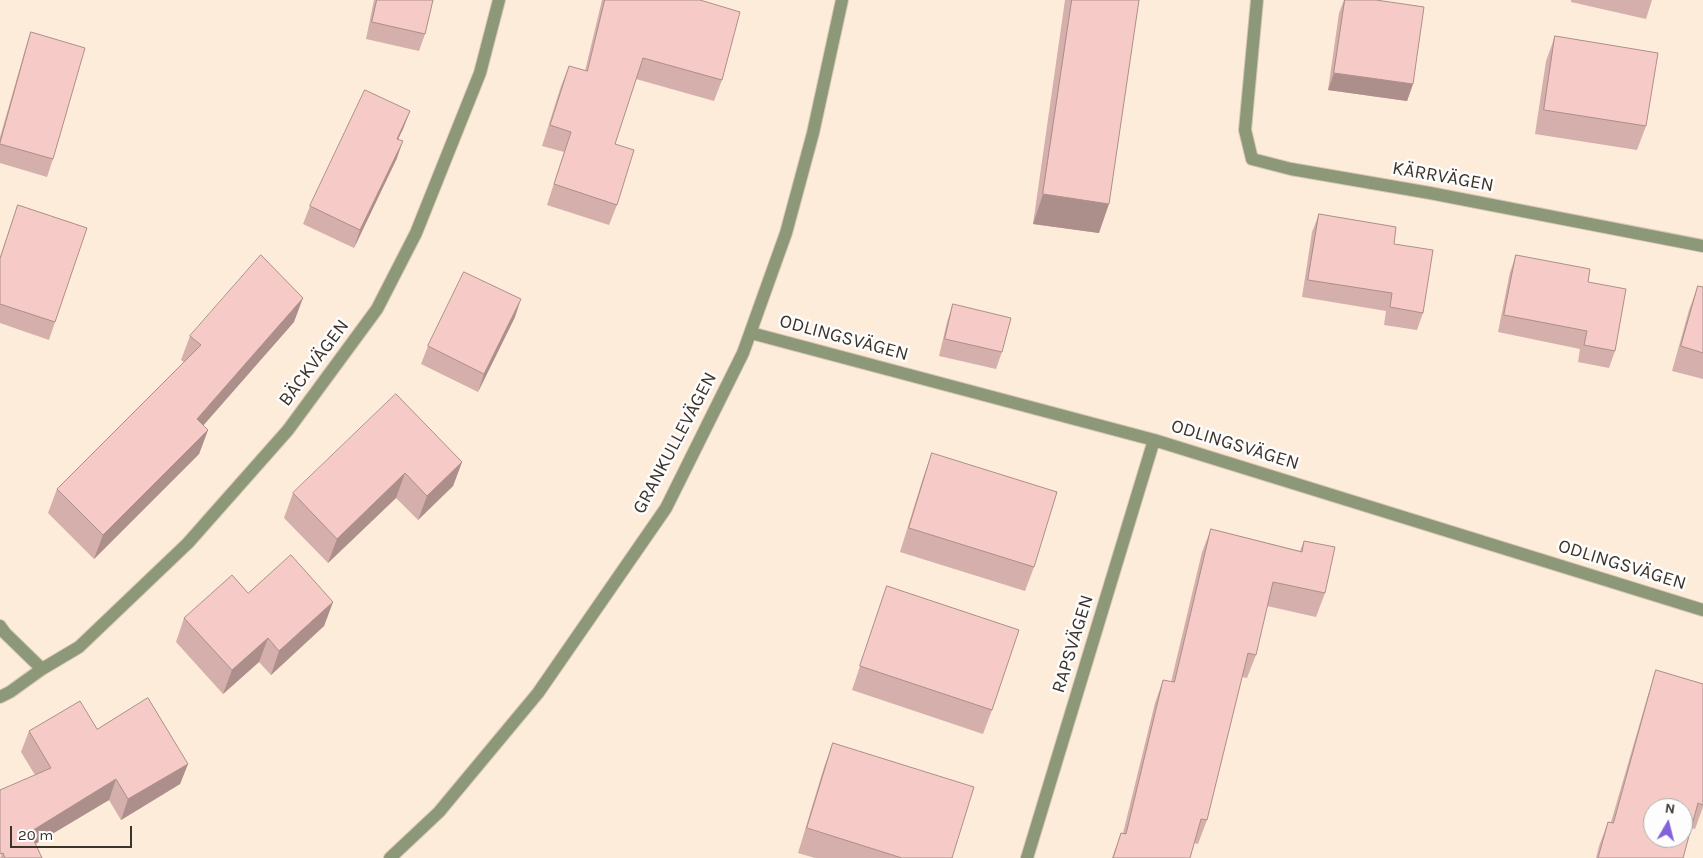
<!DOCTYPE html>
<meta charset="utf-8">
<style>
body{margin:0}
#map{position:relative;width:1703px;height:858px;overflow:hidden;background:#feecda;font-family:Karla,sans-serif}
canvas{display:block}
.north{position:absolute;left:1643px;top:798px;width:50px;height:50px;box-sizing:border-box;background:#fdfdfd;border:1px solid #b0aca9;border-radius:50%;rotate:8deg;font-size:14px;font-weight:700;line-height:20px;text-align:center;color:#3c332a}
.north::after{content:'';display:block;margin:auto;width:18px;height:22px;background:#8361dc;clip-path:polygon(50% 0,100% 100%,50% 72%,0 100%)}
.scale{position:absolute;left:10px;top:826px;width:122px;height:22px;box-sizing:border-box;border:2px solid #3c332a;border-top:0;padding-left:6px;font-size:15px;line-height:18px;white-space:nowrap;color:#3c332a;-webkit-text-stroke:4px #fdfdfd;paint-order:stroke}
</style>
<div id="map">
<canvas width="1703" height="858"></canvas>
<div class="north">N</div>
<div class="scale">20 m</div>
</div>
<script>
const ctx = document.querySelector('canvas').getContext('2d');
ctx.lineJoin = 'round';
function stroke(path, color, width, dash) { ctx.strokeStyle = color; ctx.lineWidth = width; ctx.lineCap = dash ? 'butt' : 'round'; ctx.setLineDash(dash || []); ctx.stroke(path); }
function fill(path, color) { ctx.fillStyle = color; ctx.fill(path, 'evenodd'); }
function write(font, color, halo, rows, align = 'center') {
  ctx.font = font + ' Karla,sans-serif'; ctx.lineWidth = 5; ctx.setLineDash([]); ctx.textBaseline = 'middle'; ctx.strokeStyle = halo; ctx.fillStyle = color; for (const [text, x, y, turn = 0] of rows) {
    ctx.save(); ctx.translate(x, y); ctx.rotate((+turn || 0) * Math.PI / 180); ctx.textAlign = isNaN(turn) ? turn : align; if (halo) ctx.strokeText(text, 0, 0); ctx.fillText(text, 0, 0); ctx.restore();
  }
}
const minor = new Path2D(`
 M 1257,0 L 1245,130 L 1252,159 L 1291,169 L 1430,193 L 1703,246
 M 751,333 L 1154,440 L 1703,610
 M 0,626 L 5,633 L 42,669
 M 0,697 L 10,692 L 42,669 L 79,647 L 188,543 L 288,430 L 377,309 L 416,233 L 480,73 L 499,0
 M 390,858 L 439,812 L 538,693 L 666,508 L 743,353 L 786,233 L 813,133 L 842,0
 M 1027,858 L 1154,440`);
const wall = new Path2D(`
 M 374,0 L 433,0 L 425,34 L 419,51 L 366,39 Z
 M 602,0 L 700,0 L 722,80 L 714,101 L 636,79 L 615,144 L 617,205 L 609,225 L 547,205 L 564,152 L 542,146 L 561,86 L 569,66 L 585,71 Z
 M 1065,0 L 1139,0 L 1099,233 L 1033,224 Z
 M 1344,0 L 1376,0 L 1413,84 L 1407,101 L 1328,90 L 1339,13 Z
 M 1571,0 L 1652,0 L 1646,19 L 1571,2 Z
 M 31,32 L 53,159 L 47,177 L 0,163 L 0,137 L 25,50 Z
 M 1555,36 L 1646,126 L 1637,150 L 1535,134 L 1546,61 Z
 M 410,111 L 403,129 L 398,139 L 397,158 L 354,248 L 303,224 L 310,206 Z
 M 18,205 L 55,322 L 49,340 L 0,323 L 0,257 Z
 M 1319,214 L 1394,244 L 1423,313 L 1417,330 L 1384,325 L 1386,311 L 1302,297 L 1312,232 Z
 M 1516,255 L 1588,282 L 1615,351 L 1609,368 L 1578,362 L 1580,349 L 1498,332 L 1510,272 Z
 M 1698,286 L 1703,287 L 1703,379 L 1672,371 L 1689,310 Z
 M 953,304 L 1002,352 L 996,369 L 939,356 L 947,322 Z
 M 515,317 L 478,392 L 421,364 L 428,346 Z
 M 294,322 L 203,425 L 208,430 L 199,454 L 94,559 L 48,513 L 57,489 L 184,362 L 181,360 L 190,336 Z
 M 932,453 L 1034,567 L 1025,591 L 900,552 L 923,478 Z
 M 462,462 L 453,486 L 418,520 L 396,498 L 328,563 L 284,518 L 293,493 Z
 M 1211,529 L 1300,551 L 1304,541 L 1325,593 L 1316,617 L 1267,606 L 1256,655 L 1247,678 L 1242,677 L 1207,820 L 1198,844 L 1194,843 L 1190,858 L 1112,858 L 1121,833 L 1123,833 L 1155,703 L 1163,680 L 1171,682 L 1202,552 Z
 M 887,586 L 992,710 L 983,734 L 852,690 Z
 M 248,593 L 333,602 L 324,626 L 271,675 L 259,662 L 223,694 L 176,642 L 184,618 Z
 M 1656,670 L 1703,684 L 1703,807 L 1695,829 L 1691,828 L 1683,858 L 1596,858 L 1599,846 L 1608,822 L 1611,822 L 1648,695 Z
 M 97,729 L 188,764 L 180,784 L 121,820 L 109,800 L 35,844 L 42,858 L 0,858 L 35,775 L 21,752 L 29,731 Z
 M 833,743 L 952,858 L 815,858 L 798,853 L 824,767 Z`);
const shadedWall = new Path2D(`
 M 1334,73 L 1413,84 L 1407,101 L 1328,90 Z
 M 410,111 L 403,129 L 390,156 L 397,139 Z
 M 403,141 L 397,158 L 354,248 L 360,230 Z
 M 1043,194 L 1109,204 L 1099,233 L 1033,224 Z
 M 303,298 L 294,322 L 188,443 L 197,419 Z
 M 521,299 L 515,317 L 478,392 L 484,374 Z
 M 208,430 L 199,454 L 94,559 L 103,535 Z
 M 462,462 L 453,486 L 418,520 L 427,496 Z
 M 405,473 L 396,498 L 328,563 L 337,539 Z
 M 333,602 L 324,626 L 271,675 L 279,651 Z
 M 268,638 L 259,662 L 223,694 L 232,670 Z
 M 188,764 L 180,784 L 121,820 L 128,799 Z
 M 116,779 L 109,800 L 22,852 L 30,832 Z`);
const building = new Path2D(`
 M 377,0 L 433,0 L 425,34 L 372,22 Z
 M 605,0 L 700,0 L 740,12 L 722,80 L 643,58 L 615,144 L 634,150 L 617,205 L 554,184 L 571,132 L 550,125 L 569,66 L 587,71 Z
 M 1072,0 L 1139,0 L 1109,204 L 1043,194 Z
 M 1345,0 L 1376,0 L 1424,7 L 1413,84 L 1334,73 Z
 M 31,32 L 85,48 L 53,159 L 0,144 Z
 M 1555,36 L 1658,53 L 1646,126 L 1544,110 Z
 M 365,90 L 410,111 L 397,139 L 403,141 L 360,230 L 310,206 Z
 M 18,205 L 87,228 L 55,322 L 0,304 L 0,259 Z
 M 1319,214 L 1396,227 L 1394,244 L 1433,250 L 1423,313 L 1390,307 L 1392,293 L 1308,280 Z
 M 261,255 L 303,298 L 197,419 L 208,430 L 103,535 L 57,489 L 201,345 L 190,336 Z
 M 1516,255 L 1590,269 L 1588,282 L 1626,289 L 1615,351 L 1584,345 L 1587,331 L 1504,315 Z
 M 464,272 L 521,299 L 484,374 L 428,346 Z
 M 1698,286 L 1703,287 L 1703,353 L 1681,346 Z
 M 953,304 L 1011,318 L 1002,352 L 945,339 Z
 M 396,394 L 462,462 L 427,496 L 405,473 L 337,539 L 293,493 Z
 M 932,453 L 1057,492 L 1034,567 L 909,528 Z
 M 1211,529 L 1302,552 L 1304,541 L 1335,547 L 1325,593 L 1273,582 L 1256,655 L 1248,653 L 1207,820 L 1201,819 L 1190,858 L 1113,858 L 1121,833 L 1126,834 L 1163,680 L 1174,682 Z
 M 291,555 L 333,602 L 279,651 L 268,638 L 232,670 L 184,618 L 232,575 L 248,593 Z
 M 887,586 L 1019,630 L 992,710 L 860,666 Z
 M 1656,670 L 1703,684 L 1703,805 L 1698,803 L 1683,858 L 1598,858 L 1608,822 L 1613,823 ZM 1653,808 L 1683,808 L 1683,838 L 1653,838 Z
 M 148,698 L 188,764 L 128,799 L 116,779 L 30,832 L 42,858 L 5,858 L 3,853 L 0,854 L 0,790 L 51,768 L 29,731 L 80,701 L 97,729 Z
 M 833,743 L 974,787 L 952,858 L 902,858 L 807,828 Z`);
const streetNames = [
 ["KÄRRVÄGEN",1443,177,10],
 ["ODLINGSVÄGEN",844,338,15],
 ["BÄCKVÄGEN",314,363,-53],
 ["GRANKULLEVÄGEN",675,443,-62],
 ["ODLINGSVÄGEN",1235,445,17],
 ["ODLINGSVÄGEN",1622,565,17],
 ["RAPSVÄGEN",1073,644,-73]
];
stroke(minor, '#d7c7b7', 14);
stroke(minor, '#8c9877', 12);
fill(wall, '#d4afab');
fill(shadedWall, '#ac8e8b');
fill(building, '#f6cbc7');
stroke(building, '#ac8e8b', 1);
write('19px', '#3c332a', '#fdfdfd', streetNames);
</script>
